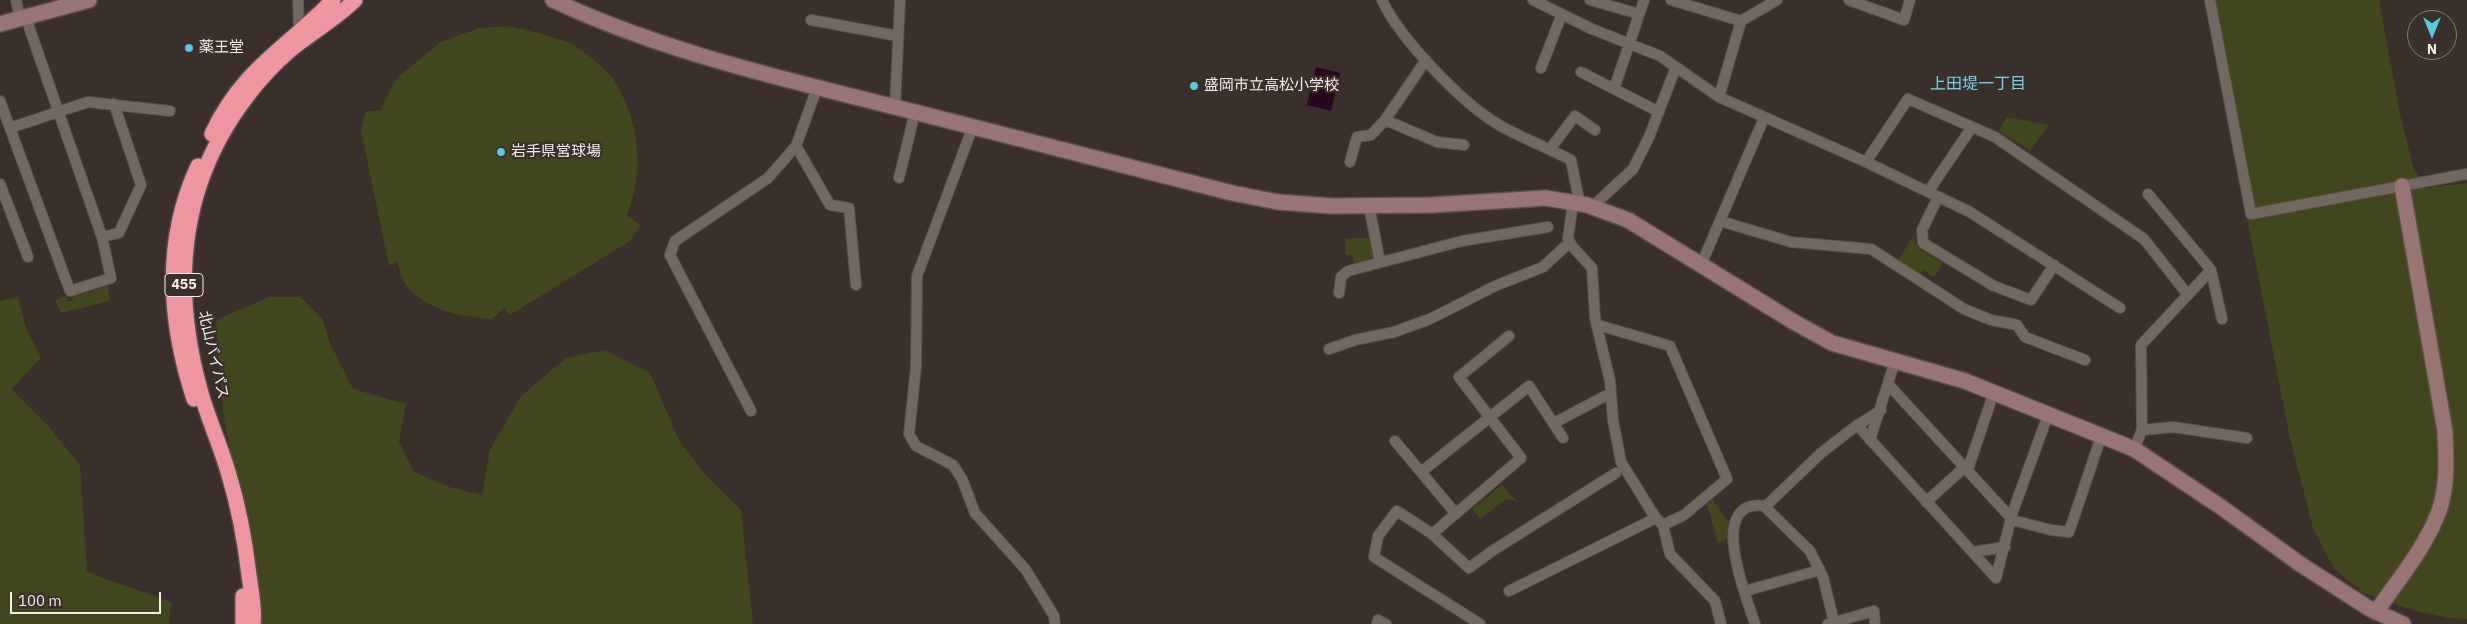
<!DOCTYPE html>
<meta charset="utf-8">
<style>
body{margin:0}
#map{position:relative;width:2467px;height:624px;overflow:hidden;background:#3a2f2b;font-family:"IBM Plex Sans",sans-serif}
canvas{display:block}
.north{position:absolute;left:2407px;top:10px;width:50px;height:50px;box-sizing:border-box;background:#3a2f2b;border:1px solid #857b77;border-radius:50%;rotate:180deg;font-size:14px;font-weight:700;line-height:20px;text-align:center;color:#f5edea}
.north::after{content:'';display:block;margin:auto;width:18px;height:22px;background:#58c9e3;clip-path:polygon(50% 0,100% 100%,50% 72%,0 100%)}
.scale{position:absolute;left:10px;top:592px;width:151px;height:22px;box-sizing:border-box;border:2px solid #f5edea;border-top:0;padding-left:6px;font-size:15px;line-height:18px;white-space:nowrap;color:#f5edea;-webkit-text-stroke:4px #3a2f2b;paint-order:stroke}
</style>
<div id="map">
<canvas width="2467" height="624"></canvas>
<div class="north">N</div>
<div class="scale">100 m</div>
</div>
<script>
const ctx = document.querySelector('canvas').getContext('2d');
ctx.lineJoin = 'round';
function fill(path, color) { ctx.fillStyle = color; ctx.fill(path, 'evenodd'); }
function stroke(path, color, width, dash) { ctx.strokeStyle = color; ctx.lineWidth = width; ctx.lineCap = dash ? 'butt' : 'round'; ctx.setLineDash(dash || []); ctx.stroke(path); }
function write(font, color, halo, rows, align = 'center') {
  ctx.font = font + ' "IBM Plex Sans","Noto Sans JP",sans-serif'; ctx.lineWidth = 4.5; ctx.setLineDash([]); ctx.textBaseline = 'middle'; ctx.strokeStyle = halo; ctx.fillStyle = color; for (const [text, x, y, turn = 0] of rows) {
    ctx.save(); ctx.translate(x, y); ctx.rotate((+turn || 0) * Math.PI / 180); ctx.textAlign = isNaN(turn) ? turn : align; if (halo) ctx.strokeText(text, 0, 0); ctx.fillText(text, 0, 0); ctx.restore();
  }
}
const green = new Path2D(`
 M 2204,0 L 2384,0 L 2379,1 L 2400,114 L 2414,170 L 2427,188 L 2467,183 L 2467,619 L 2449,618 L 2415,611 L 2362,592 L 2333,567 L 2313,528 L 2290,438 Z
 M 511,26 C 527,31 564,38 577,47 C 586,53 608,71 614,80 C 639,121 645,170 627,215 L 641,225 L 630,241 L 510,315 L 504,308 L 492,319 C 463,318 418,308 403,280 C 400,274 399,267 397,261 L 389,266 L 361,130 L 366,111 L 380,111 L 397,78 L 441,42 L 479,28 Z
 M 2007,117 L 2049,125 L 2030,150 L 1998,131 Z
 M 1913,237 L 1919,249 L 1943,263 L 1934,277 L 1923,270 L 1920,275 L 1898,260 Z
 M 1345,238 L 1369,238 L 1374,258 L 1354,263 L 1351,255 L 1346,255 Z
 M 108,286 L 110,301 L 61,313 L 55,300 L 65,296 L 67,301 L 72,301 L 73,297 Z
 M 18,297 L 26,328 L 41,358 L 11,389 L 49,427 L 80,465 L 87,572 L 171,602 L 169,624 L 0,624 L 0,301 Z
 M 269,297 L 300,297 L 323,320 L 330,343 L 353,389 L 406,404 L 399,442 L 414,472 L 452,488 L 482,495 L 490,450 L 521,396 L 566,358 L 604,350 L 650,373 L 680,442 L 703,472 L 741,510 L 753,624 L 261,624 L 255,572 L 224,419 L 216,320 Z
 M 1502,485 L 1517,501 L 1506,499 L 1480,519 L 1472,509 Z
 M 1712,499 L 1729,522 L 1727,539 L 1718,543 L 1707,505 Z`);
const water = new Path2D(`
 M 1316,67 L 1340,73 L 1331,111 L 1307,105 Z`);
const street = new Path2D(`
 M 16,0 L 20,18
 M 298,0 L 299,31
 M 1382,0 C 1400,39 1462,103 1499,125 C 1522,138 1548,148 1571,160 L 1579,200
 M 1533,0 L 1592,29 L 1660,56 L 1719,97 L 1866,162
 M 1590,0 L 1639,14
 M 1671,0 L 1741,21
 M 1849,0 L 1904,20 L 1910,0
 M 2210,0 L 2251,214 L 2467,174
 M 811,20 L 898,36
 M 1541,68 L 1562,14
 M 1581,72 L 1659,112
 M 1614,89 L 1644,0
 M 1719,97 L 1741,21 L 1777,0
 M 0,101 L 70,291 L 111,278 L 102,237 L 29,27 L 28,16
 M 895,107 L 900,0
 M 1385,120 L 1437,142 L 1464,145
 M 973,126 L 917,276 L 916,367 L 909,434 L 916,446 L 953,465 L 962,479 L 975,513 L 1026,570 L 1054,616 L 1055,624
 M 10,128 L 88,102 L 170,111
 M 796,146 L 830,205 L 849,208 L 856,285
 M 1550,149 L 1575,116 L 1595,130
 M 1350,162 L 1357,137 L 1371,135 L 1385,120 L 1426,60
 M 899,178 L 915,112
 M 0,184 L 28,257
 M 1928,192 L 1972,127
 M 2148,194 L 2211,270
 M 1938,197 L 1922,230 L 1923,243 L 1994,286 L 2031,300 L 2054,265
 M 1573,203 L 1568,238 L 1572,246 L 1592,268 L 1595,318 L 1610,381 L 1613,420 L 1621,462 L 1655,517 L 1663,525 L 1670,554 L 1715,601 L 1721,624
 M 1369,206 L 1380,262
 M 1592,207 L 1633,169 L 1649,137 L 1676,67
 M 1720,221 L 1791,242 L 1871,249 L 1964,309 L 1991,320 L 2017,325 L 2025,337 L 2085,360
 M 102,237 L 119,233 L 141,185 L 114,104
 M 1701,265 L 1764,118
 M 1339,293 L 1341,277 L 1348,271 L 1462,241 L 1548,227
 M 2120,308 L 1970,212 L 1866,162 L 1908,99 L 1995,137 L 2144,239 L 2188,295
 M 1598,325 L 1670,346 L 1727,479 L 1684,515 L 1663,525
 M 1329,349 L 1355,340 L 1394,332 L 1430,319 L 1495,286 L 1543,267 L 1570,242
 M 1888,384 L 2012,519
 M 751,411 L 670,255 L 675,241 L 768,178 L 796,146 L 817,88
 M 1554,423 L 1609,394
 M 1857,425 L 1996,578
 M 2142,430 L 2141,345 L 2211,270 L 2222,319
 M 1870,440 L 1895,361
 M 1395,441 L 1456,514
 M 2134,449 L 2142,430 L 2173,427 L 2247,438
 M 1968,469 L 1994,392
 M 1421,472 L 1529,386 L 1563,438
 M 1926,502 L 1966,466
 M 2012,520 L 2051,530 L 2069,532 L 2101,437
 M 1432,534 L 1521,458 L 1459,377 L 1509,336
 M 1973,552 L 2005,547
 M 1996,578 L 2012,514 L 2048,415
 M 1509,591 L 1656,518
 M 1745,591 L 1820,570
 M 1834,622 L 1823,577 L 1810,551 L 1765,507 L 1820,454 L 1852,429 L 1881,410
 M 1377,624 L 1378,620 L 1386,624
 M 1480,624 L 1374,557 L 1378,536 L 1397,511 L 1432,534 L 1469,568 L 1492,551 L 1616,473
 M 1755,624 C 1747,598 1704,496 1767,506
 M 1828,624 L 1874,611 L 1875,624`);
const secondary = new Path2D(`
 M 553,0 C 661,51 780,78 895,107 C 1008,135 1120,164 1232,193 L 1278,202 L 1332,206 L 1431,205 L 1546,198 L 1587,205 L 1628,220 L 1794,322 L 1832,343 L 1965,381 L 2134,449 L 2221,507 L 2300,564 L 2370,609 L 2403,624
 M 0,24 L 89,0
 M 2376,612 C 2398,580 2426,547 2439,511 C 2448,486 2446,457 2445,431 L 2402,186`);
const highway = new Path2D(`
 M 212,134 C 242,69 287,48 333,0
 M 194,399 C 169,323 163,241 198,166
 M 243,624 L 243,596
 M 253,624 C 255,608 251,591 249,575 C 245,541 239,508 229,475 C 221,447 209,421 201,393 C 171,287 179,184 248,95 C 260,79 274,64 289,51 C 310,33 335,20 355,0`);
const markers = [
 [189,48,5,"#58c9e3"],
 [1194,86,5,"#58c9e3"],
 [501,152,5,"#58c9e3"]
];
const shields = [
 [184,285,38]
];
const shieldNames = [
 ["455",184,285]
];
const poiNames = [
 ["薬王堂",199,48],
 ["盛岡市立高松小学校",1204,86],
 ["岩手県営球場",511,152]
];
const streetNames = [
 ["北山バイパス",213,355,77]
];
const neighbourhoodNames = [
 ["上田堤一丁目",1978,84]
];
fill(green, '#42461c');
fill(water, '#280721');
stroke(street, '#584f4b', 12);
stroke(secondary, '#584f4b', 18);
stroke(highway, '#584f4b', 18);
stroke(street, '#736761', 10);
stroke(secondary, '#987574', 15);
stroke(highway, '#ed95a1', 15);
for (const [x, y, r, color] of markers) { const dot = new Path2D(); dot.arc(x, y, r, 0, 2 * Math.PI); ctx.fillStyle = color; ctx.fill(dot); stroke(dot, '#3a2f2b', 2); }
for (const [x, y, w] of shields) { const box = new Path2D(); box.roundRect(x - w / 2, y - 11.5, w, 23, 4); ctx.fillStyle = '#3a2f2b'; ctx.fill(box); stroke(box, '#f5edea', 1); }
write('bold 14px', '#f5edea', null, shieldNames);
write('15px', '#f5edea', '#3a2f2b', poiNames, 'left');
write('15px', '#f5edea', '#3a2f2b', streetNames);
write('16px', '#6fd4ed', '#3a2f2b', neighbourhoodNames);
</script>
